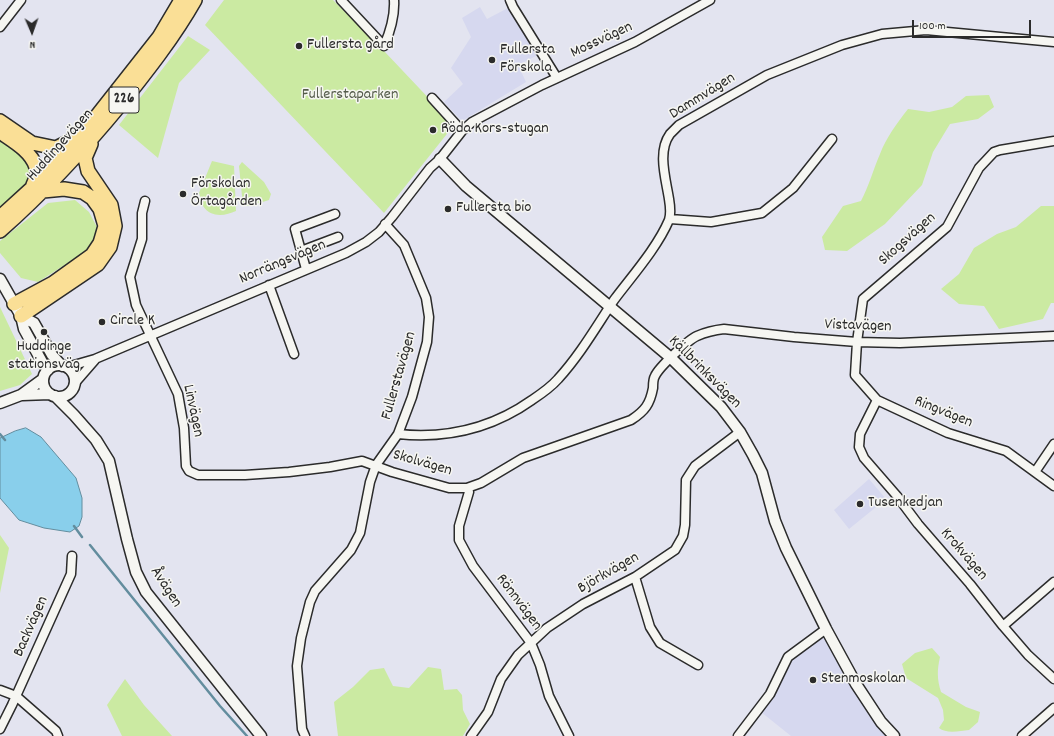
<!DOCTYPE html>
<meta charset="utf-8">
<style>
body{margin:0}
#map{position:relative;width:1054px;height:736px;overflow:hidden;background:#e3e4f0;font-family:Dekko,sans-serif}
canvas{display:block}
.north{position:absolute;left:12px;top:12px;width:40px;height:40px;-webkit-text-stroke:3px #f6f6f2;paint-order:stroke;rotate:178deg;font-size:11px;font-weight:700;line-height:16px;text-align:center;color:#2b2b2b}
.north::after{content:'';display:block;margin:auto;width:14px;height:18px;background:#2b2b2b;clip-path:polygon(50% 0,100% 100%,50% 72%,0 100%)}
.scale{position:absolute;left:912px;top:20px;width:119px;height:18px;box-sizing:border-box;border:2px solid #2b2b2b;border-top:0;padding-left:5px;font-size:12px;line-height:14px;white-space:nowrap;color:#2b2b2b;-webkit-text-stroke:3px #f6f6f2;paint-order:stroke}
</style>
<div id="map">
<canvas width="1054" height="736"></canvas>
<div class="north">N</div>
<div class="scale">100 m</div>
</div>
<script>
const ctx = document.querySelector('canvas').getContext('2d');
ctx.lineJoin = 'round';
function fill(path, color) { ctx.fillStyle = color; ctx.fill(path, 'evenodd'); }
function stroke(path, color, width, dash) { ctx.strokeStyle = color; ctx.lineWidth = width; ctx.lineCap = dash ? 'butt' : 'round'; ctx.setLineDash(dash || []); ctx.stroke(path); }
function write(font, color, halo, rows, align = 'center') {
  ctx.font = font + ' Dekko,sans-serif'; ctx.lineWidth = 3; ctx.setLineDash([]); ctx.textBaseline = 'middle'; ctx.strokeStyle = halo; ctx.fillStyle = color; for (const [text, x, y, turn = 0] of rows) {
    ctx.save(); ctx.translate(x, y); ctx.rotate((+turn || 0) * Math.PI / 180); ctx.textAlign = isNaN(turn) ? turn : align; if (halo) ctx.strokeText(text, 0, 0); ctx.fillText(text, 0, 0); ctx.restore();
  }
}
const built = new Path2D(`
 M 480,7 L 487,19 L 508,8 L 538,55 L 518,65 L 526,82 L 462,121 L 444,102 L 463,84 L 451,68 L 471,37 L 462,18 Z
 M 869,479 L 886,499 L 849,529 L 834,510 Z
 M 824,629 L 867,706 L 897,736 L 791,736 L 756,708 L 791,653 Z`);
const green = new Path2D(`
 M 224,0 L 333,0 L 385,52 L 454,125 L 384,213 L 205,25 Z
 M 188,36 L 210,50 L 179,83 L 158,158 L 119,125 Z
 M 989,95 L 994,107 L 978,119 L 950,124 L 933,152 L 922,185 L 885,224 L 847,251 L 825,250 L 822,237 L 843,206 L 861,201 C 869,186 873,170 880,154 C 886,138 897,123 908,109 L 929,112 L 952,107 L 966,96 Z
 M 0,140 L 27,159 L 33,171 L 28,182 L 0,208 Z
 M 212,161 L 234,166 L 236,211 C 225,216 211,218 203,206 C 201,202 201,197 199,193 Z
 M 242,162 L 264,182 L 271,194 L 269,200 L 250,206 L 243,206 L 239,166 Z
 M 75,200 L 89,212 L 99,231 L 85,252 L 38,282 L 21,278 L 0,253 L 0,241 L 48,203 Z
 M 1041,206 L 1054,206 L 1054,303 L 1051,303 L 1043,319 L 999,329 L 984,306 L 959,304 L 941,289 L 959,274 L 974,248 L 997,234 L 1016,227 Z
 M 0,307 L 32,374 L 20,385 L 0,391 Z
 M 0,535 L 9,548 L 0,593 Z
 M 932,648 L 940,657 C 937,670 937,679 941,692 L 966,707 L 980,712 L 978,722 L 969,730 C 960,731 946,734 939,728 L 944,720 L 943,710 L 938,698 L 906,678 L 902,664 L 915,653 Z
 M 428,667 L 441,669 L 444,690 L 457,689 L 462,695 L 463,710 L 470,724 L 463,736 L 338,736 L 334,702 L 353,687 L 370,670 L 384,668 L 393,686 L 409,688 Z
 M 125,679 L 144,705 L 172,736 L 122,736 L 107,705 Z`);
const water = new Path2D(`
 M 26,428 L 41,437 L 76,478 L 82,498 L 82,517 L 79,526 L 70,532 L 44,528 L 19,520 L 0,498 L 0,438 L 15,431 Z`);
const stream = new Path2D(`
 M 0,434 L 5,440
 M 74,526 L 82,537
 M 90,545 L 220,706 L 247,736`);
const minor = new Path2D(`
 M 341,0 L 384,46 C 390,32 395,16 394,0
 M 510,0 L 513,7 L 557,78
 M 0,27 L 21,0
 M 432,98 L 462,131
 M 1054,141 L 1000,150 L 994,152 L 979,168 L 947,227 L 863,299 L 857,342 L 855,375 L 877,400 L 948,433 L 1006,451 L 1054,486
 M 145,201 L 142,213 L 142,239 L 130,277 L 136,305 L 178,394 L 184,428 L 186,466 L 189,471 L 198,475 L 245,475 L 289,472 L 330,467 L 362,461 L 392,472 L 449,488 L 467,488 L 481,483 L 523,458 L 631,420 C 645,411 650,404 653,388 C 653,384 653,379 655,376 C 659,367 688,340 697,336 C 706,332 715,330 724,329 L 794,337 L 857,342 L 900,343 L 1054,336
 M 670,219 L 711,222 L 762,213 L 793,188 L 832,139
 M 301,251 L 338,237
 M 306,269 L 295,229 L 335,214
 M 269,285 L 294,354
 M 67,367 L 95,359 L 346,253 L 366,242 L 379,232 L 392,217 L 430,168 L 440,159 L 462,131 L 472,122 L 542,85 L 635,42 L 710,0
 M 75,383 L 95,360
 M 877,400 L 860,434 L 859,447 L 864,458 L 897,496 L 918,524 L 970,584 L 1003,626 L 1028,655 L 1054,679
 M 398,434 C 447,439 491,429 532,400 C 541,394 551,387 558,379 C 580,355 596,327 614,300 C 632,276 657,248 669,220 C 671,214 670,205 669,199 C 666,179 657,152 670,134 C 673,131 676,128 679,125 L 767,75 L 842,45 L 882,34 L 926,30 L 1054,42
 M 1035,472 L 1054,444
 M 467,488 L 469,492 L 459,526 L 459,540 L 473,566 L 531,643 L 540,665 L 549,696 L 569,736
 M 635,577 L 650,627 L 660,643 L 698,665
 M 1003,626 L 1054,582
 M 0,690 L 16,696 L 56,731 L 58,736
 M 0,729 L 12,705 L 71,574 L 72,556
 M 305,736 L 302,729 L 297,666 L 301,638 L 310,602 L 315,591 L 351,550 L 360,533 L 370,482 L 376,465 L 398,434 L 412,397 L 427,342 L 429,317 L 426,298 L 404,245 L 385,224
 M 471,736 L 488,712 L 501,679 L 518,655 L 547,628 L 583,604 L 635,577 L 675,550 L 683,536 L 685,525 L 686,480 L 695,466 L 740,432
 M 738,736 L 770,694 L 788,657 L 826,629
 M 1022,736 L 1054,708`);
const tertiary = new Path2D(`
 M 440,159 L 466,186 L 671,358 L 721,407 L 740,432 L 753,455 L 762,473 L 775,521 L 786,548 L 826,629 L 856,684 L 881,722 L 894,736
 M 0,279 L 21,316 L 24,329 L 42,362 L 48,370
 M 21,316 L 34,323 L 52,355 L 62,366
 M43 381a16 16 0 1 1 32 0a16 16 0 1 1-32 0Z
 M 22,395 L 50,394
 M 55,396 L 74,415 L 96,440 L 109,461 L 127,539 L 136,572 L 146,592 L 261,736
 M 0,403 L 21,395 L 43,379`);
const primary = new Path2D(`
 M 0,121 L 32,143 L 56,148 L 74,139
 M 0,132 C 13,141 31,151 36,167 C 39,173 35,180 33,185
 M 0,217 L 33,187 L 81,136 L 159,37 L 181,0
 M 0,231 C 44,192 84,149 121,104 C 148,70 174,37 195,0
 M 14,304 L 53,283 L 92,255 L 100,243 L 105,226 L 100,209 L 92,198 L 83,192 L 64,189 L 43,191
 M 21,316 L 98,264 L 110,247 L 115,226 L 111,205 L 88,171 L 85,158 L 91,144`);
const markers = [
 [299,46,4,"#2b2b2b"],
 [492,60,4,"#2b2b2b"],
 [433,130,4,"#2b2b2b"],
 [183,194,4,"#2b2b2b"],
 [448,209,4,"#2b2b2b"],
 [102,322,4,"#2b2b2b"],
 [44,332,4,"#2b2b2b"],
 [860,504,4,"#2b2b2b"],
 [813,680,4,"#2b2b2b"]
];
const shields = [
 [124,100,30]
];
const shieldNames = [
 ["226",124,100]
];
const streetNames = [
 ["Mossvägen",602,41,-25],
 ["Dammvägen",703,97,-32],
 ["Huddingevägen",61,146,-48],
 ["Skogsvägen",908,240,-42],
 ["Norrängsvägen",283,263,-23],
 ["Vistavägen",858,327,2],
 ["Källbrinksvägen",704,373,45],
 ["Fullerstavägen",400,376,-74],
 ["Linvägen",192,411,78],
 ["Ringvägen",943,413,22],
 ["Skolvägen",422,464,16],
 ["Krokvägen",963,555,49],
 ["Björkvägen",609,574,-30],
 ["Åvägen",165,588,57],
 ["Rönnvägen",518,603,53],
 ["Backvägen",32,627,-66]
];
const poiNames = [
 ["Fullersta gård",307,46],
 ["Fullersta",500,51],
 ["Förskola",500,69],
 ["Röda Kors-stugan",441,130],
 ["Förskolan",191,185],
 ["Örtagården",191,203],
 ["Fullersta bio",456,209],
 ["Circle K",110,322],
 ["Huddinge",44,348,"center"],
 ["stationsväg",44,366,"center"],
 ["Tusenkedjan",868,504],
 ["Stenmoskolan",821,680]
];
const parkNames = [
 ["Fullerstaparken",350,96]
];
fill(built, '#d6d8ef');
fill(green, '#cbeaa2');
fill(water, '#89cfeb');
stroke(water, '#638d9e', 1);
stroke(stream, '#638d9e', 2.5);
stroke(minor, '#2b2b2b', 11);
stroke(tertiary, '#2b2b2b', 13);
stroke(primary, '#2b2b2b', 16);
stroke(minor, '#f6f6f2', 8);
stroke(tertiary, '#f6f6f2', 10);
stroke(primary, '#fadf96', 13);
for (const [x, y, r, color] of markers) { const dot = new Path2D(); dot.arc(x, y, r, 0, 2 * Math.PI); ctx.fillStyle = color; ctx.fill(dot); stroke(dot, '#f6f6f2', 1.5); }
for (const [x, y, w] of shields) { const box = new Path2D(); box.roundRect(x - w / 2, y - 13, w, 26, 3); ctx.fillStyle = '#f6f6f2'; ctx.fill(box); stroke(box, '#2b2b2b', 1); }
write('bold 15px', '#2b2b2b', null, shieldNames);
write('16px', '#2b2b2b', '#f6f6f2', streetNames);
write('16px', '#2b2b2b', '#f6f6f2', poiNames, 'left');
write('16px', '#535b49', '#f6f6f2', parkNames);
</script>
